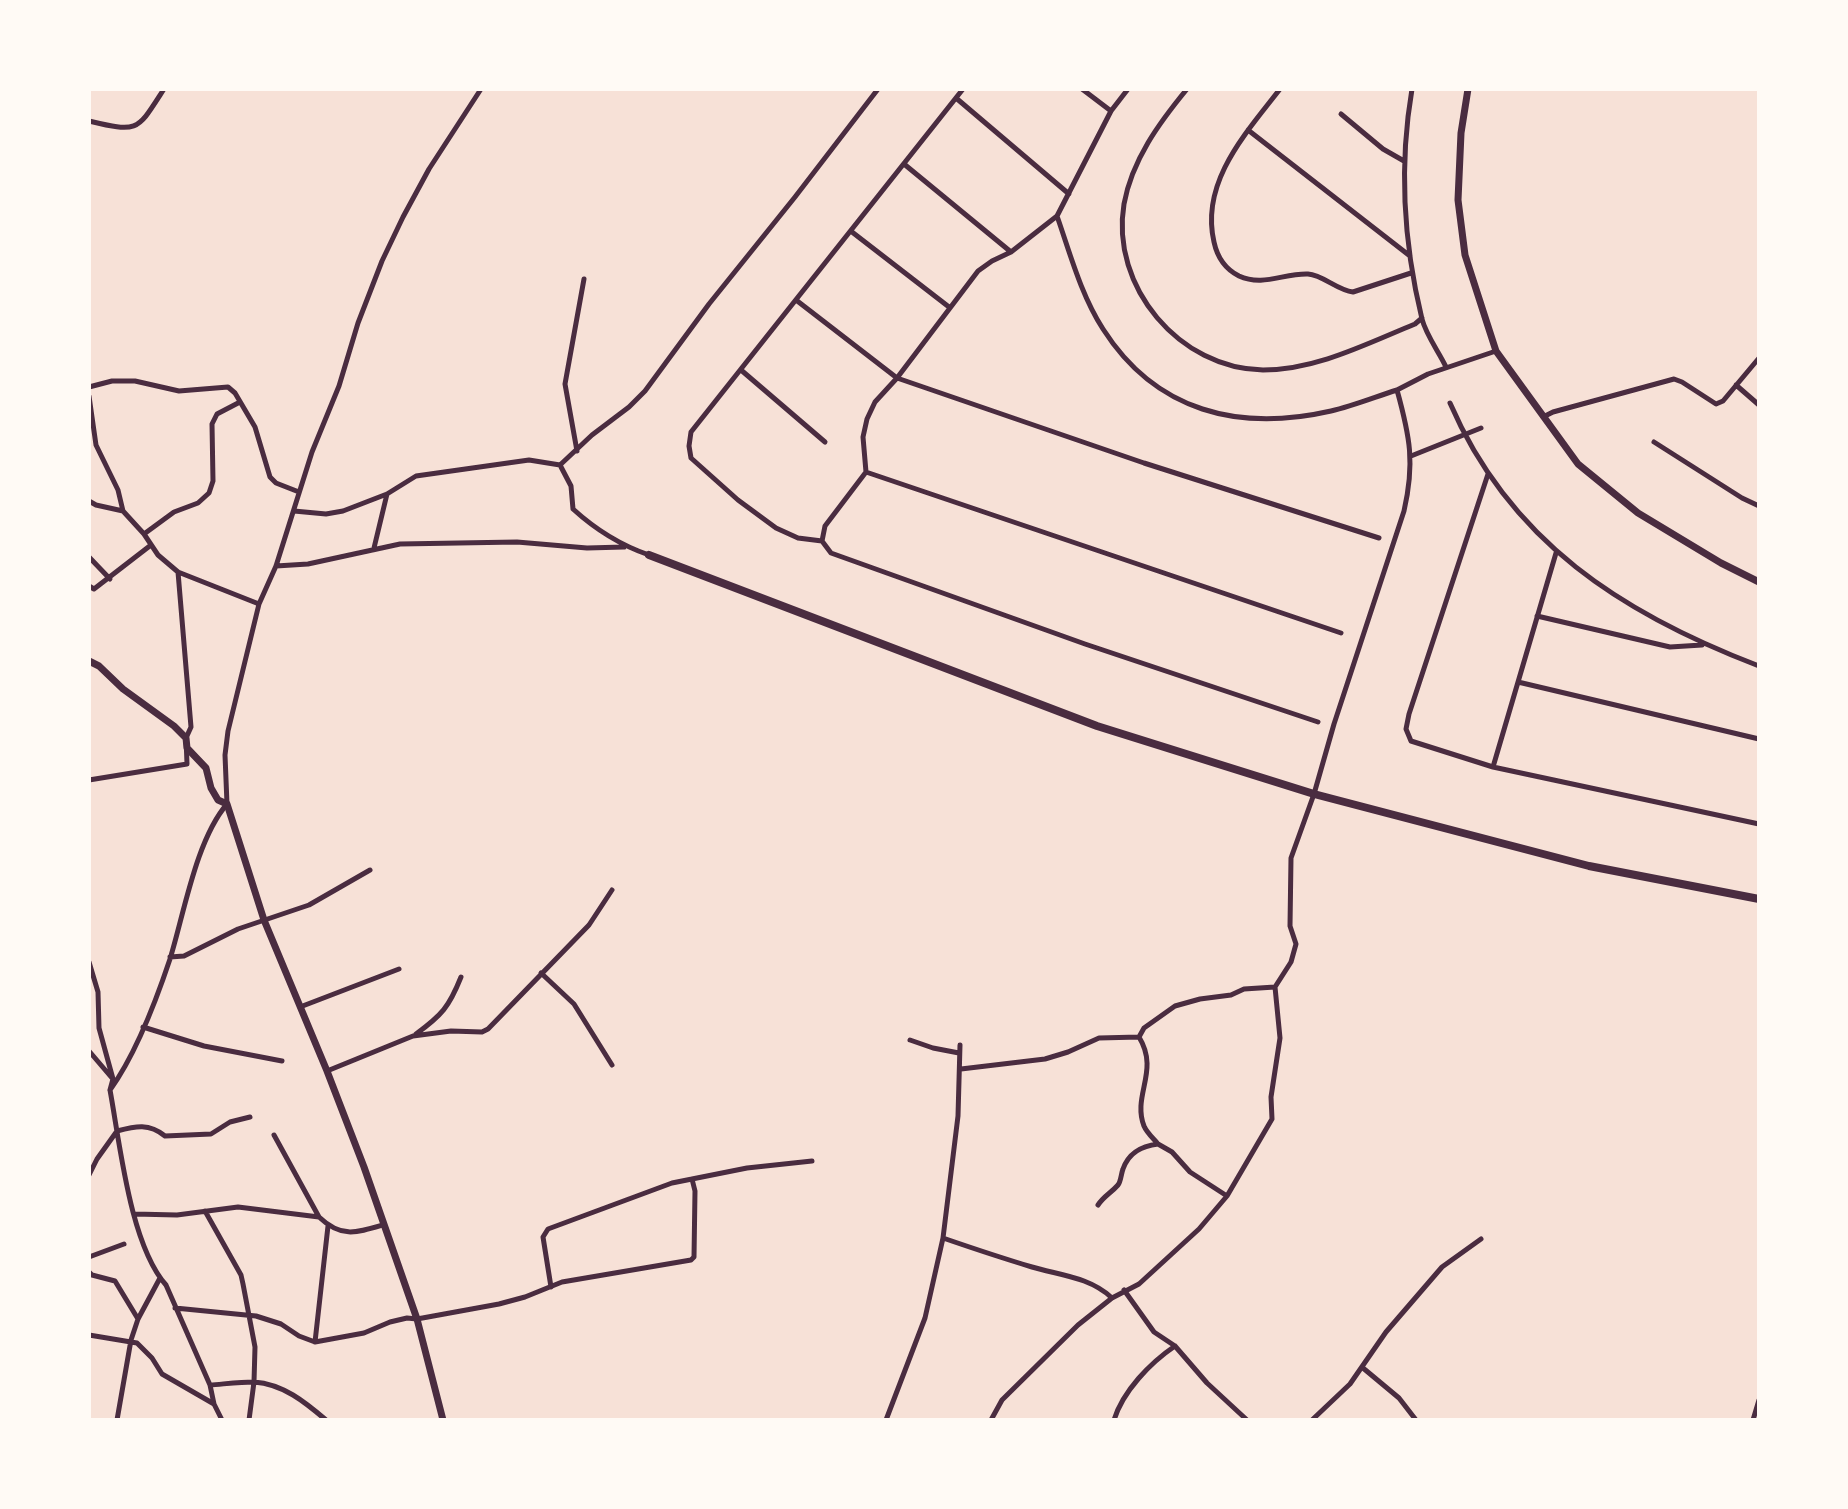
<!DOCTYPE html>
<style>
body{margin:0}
#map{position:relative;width:1848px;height:1509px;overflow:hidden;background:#f7e1d7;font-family:Jost,sans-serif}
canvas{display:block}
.frame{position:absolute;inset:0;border:91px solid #fffaf5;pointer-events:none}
</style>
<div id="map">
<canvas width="1848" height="1509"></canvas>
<div class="frame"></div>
</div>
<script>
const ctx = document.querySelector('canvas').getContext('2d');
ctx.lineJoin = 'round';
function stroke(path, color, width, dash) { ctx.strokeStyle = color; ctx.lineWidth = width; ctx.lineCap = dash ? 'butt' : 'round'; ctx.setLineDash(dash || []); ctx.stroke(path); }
const minor = new Path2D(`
 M 963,89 L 691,432 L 689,446 L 691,458 L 738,500 L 776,528 L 798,538 L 822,541 L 831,553 L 1085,644 L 1318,722
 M 1082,89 L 1111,111
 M 1187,89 C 1159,123 1132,160 1124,204 C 1110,287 1180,369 1263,370 C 1316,370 1366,344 1415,324 L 1422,318
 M 1280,89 C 1246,133 1200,182 1214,242 C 1217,256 1225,269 1239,276 C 1263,287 1284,273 1308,274 C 1323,275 1337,290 1353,292 L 1411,273
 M 1412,89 C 1399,165 1404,245 1422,319 C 1426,335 1439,352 1446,367
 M 956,98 L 1069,194
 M 1341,114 L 1383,149 L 1404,161
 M 89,121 C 139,133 137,131 164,89
 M 1248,130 L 1410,256
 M 904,164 L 1011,252
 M 1057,216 C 1070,253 1081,295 1103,329 C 1156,412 1239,432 1331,411 C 1353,406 1375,397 1397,390
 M 852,232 L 949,307
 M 796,300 L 897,378 L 1144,463 L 1379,538
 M 741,370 L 825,442
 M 1736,385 L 1759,405
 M 89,387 L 112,381 L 135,381 L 179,391 L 228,387 L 235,393 L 255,427 L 270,477 L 276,483 L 299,492
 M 89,396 L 96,445 L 118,490 L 123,511
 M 1450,403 C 1510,542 1623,614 1759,666
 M 1543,417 L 1553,412 L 1674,379 L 1682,382 L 1716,404 L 1723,401 L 1759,358
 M 1654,442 L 1742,498 L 1759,506
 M 577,451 L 565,384 L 584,279
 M 1411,456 L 1481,428
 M 560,465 L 592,435 L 629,407 L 645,391 L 709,304 L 795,197 L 878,89
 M 866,472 L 1341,633
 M 1488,474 L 1409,714 L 1406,729 L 1411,741 L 1493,767 L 1759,824
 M 89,501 L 96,505 L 123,511 L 144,534 L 158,555 L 178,572 L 259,604
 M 294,511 L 326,514 L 343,511 L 387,494 L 416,476 L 529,460 L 560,465 L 571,486 L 573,509 C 596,530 620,545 649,555
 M 144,534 L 174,512 L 198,503 L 209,493 L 213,481 L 212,424 L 217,414 L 240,402
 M 822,541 L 825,526 L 866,472 L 863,437 L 867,419 L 875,402 L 897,378 L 978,271 L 992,261 L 1011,252 L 1057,216 L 1111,111 L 1128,89
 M 374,548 L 387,494
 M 89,557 L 110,579
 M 276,566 L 308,564 L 400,544 L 517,542 L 587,548 L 624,547
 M 89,586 L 94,589 L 151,545
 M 1537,616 L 1670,647 L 1702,645
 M 1518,682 L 1759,739
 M 1493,767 L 1556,553
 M 89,780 L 187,764 L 186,738 L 191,727 L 178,572
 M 170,957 L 184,956 L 238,929 L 309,905 L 370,870
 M 89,962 L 98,992 L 99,1028 L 113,1079 L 110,1090 C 120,1144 130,1244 166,1285 L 210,1385 L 214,1404
 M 541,973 L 574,1004 L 612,1065
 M 300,1007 L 399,969
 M 143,1027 L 204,1046 L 282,1061
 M 416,1034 C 442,1015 449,1007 461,977
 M 1139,1037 C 1160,1071 1132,1095 1144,1126 C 1147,1133 1153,1138 1158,1144
 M 910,1040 L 933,1048 L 959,1053
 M 89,1051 L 112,1078
 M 961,1069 L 1045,1059 L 1068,1052 L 1099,1038 L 1139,1037 L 1144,1028 L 1175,1006 L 1200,999 L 1231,995 L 1244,989 L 1275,987 L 1291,962 L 1296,944 L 1290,926 L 1291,858 L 1314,794 L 1334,724 L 1404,511 C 1415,463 1410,437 1397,390 L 1428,374 L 1496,351
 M 327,1071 L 413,1036 L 451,1031 L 482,1032 L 488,1029 L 589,925 L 612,890
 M 110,1090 C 136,1054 156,1001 170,959 C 184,914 196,840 227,804 L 225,755 L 228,731 L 259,604 L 276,566 L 312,452 L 339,386 L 358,323 L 382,261 L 403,217 L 429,169 L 481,89
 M 274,1135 L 319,1217
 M 89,1175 L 97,1159 L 117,1131 C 136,1126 149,1123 165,1136 L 211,1134 L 230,1122 L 250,1117
 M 1098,1205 C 1104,1196 1111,1193 1118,1185 C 1121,1181 1121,1174 1123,1169 C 1129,1152 1142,1146 1158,1144 L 1172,1152 L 1190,1172 L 1227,1196
 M 205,1211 L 241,1275 L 243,1284 L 255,1347 L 254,1382 L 249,1420
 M 134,1214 L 177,1215 L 238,1207 L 319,1217 C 341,1238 356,1233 383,1225
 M 943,1238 C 972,1248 1002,1258 1032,1267 C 1059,1275 1090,1277 1112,1298
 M 89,1257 L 124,1244
 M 89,1272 L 92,1275 L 115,1281 L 138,1319
 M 551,1287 L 543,1237 L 548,1229 L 672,1183 L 747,1168 L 812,1161
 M 1124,1290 L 1154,1332 L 1175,1346 L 1207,1383 L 1247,1420
 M 175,1308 L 256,1316 L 281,1324 L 299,1336 L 315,1342 L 364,1333 L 390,1322 L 407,1318 L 417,1319 L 499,1304 L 525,1297 L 562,1282 L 691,1260 L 694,1257 L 695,1191 L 692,1179
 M 89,1335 L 137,1343 L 152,1358 L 162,1374 L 214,1404 L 222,1420
 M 315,1342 L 328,1226
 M 1363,1368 L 1399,1398 L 1416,1420
 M 210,1385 C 224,1384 240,1382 254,1382 C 283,1384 305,1402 326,1420
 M 117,1420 L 131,1340 L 138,1319 L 160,1278
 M 886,1420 L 925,1318 L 943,1238 L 958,1116 L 960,1045
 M 991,1420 L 1002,1400 L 1078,1325 L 1112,1298 L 1139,1284 L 1199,1229 L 1227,1196 L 1272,1119 L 1271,1097 L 1280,1038 L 1275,987
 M 1114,1420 C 1123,1391 1150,1363 1175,1346
 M 1312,1420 L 1350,1384 L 1386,1332 L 1442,1267 L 1481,1239
 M 1753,1420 L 1759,1400`);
const tertiary = new Path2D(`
 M 1468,89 L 1461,133 L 1458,200 L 1465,255 L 1496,351 L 1578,464 L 1638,513 L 1721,563 L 1759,582
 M 89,661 L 99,666 L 123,689 L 174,726 L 186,738 L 187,748 L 206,768 L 211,788 L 218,800 L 227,804 L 264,920 L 327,1071 L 364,1167 L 417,1319 L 443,1420`);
const secondary = new Path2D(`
 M 649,555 L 1097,726 L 1314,794 L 1589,866 L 1759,899`);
stroke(minor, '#4a2c40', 5);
stroke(tertiary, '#4a2c40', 7);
stroke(secondary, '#4a2c40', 8);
</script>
